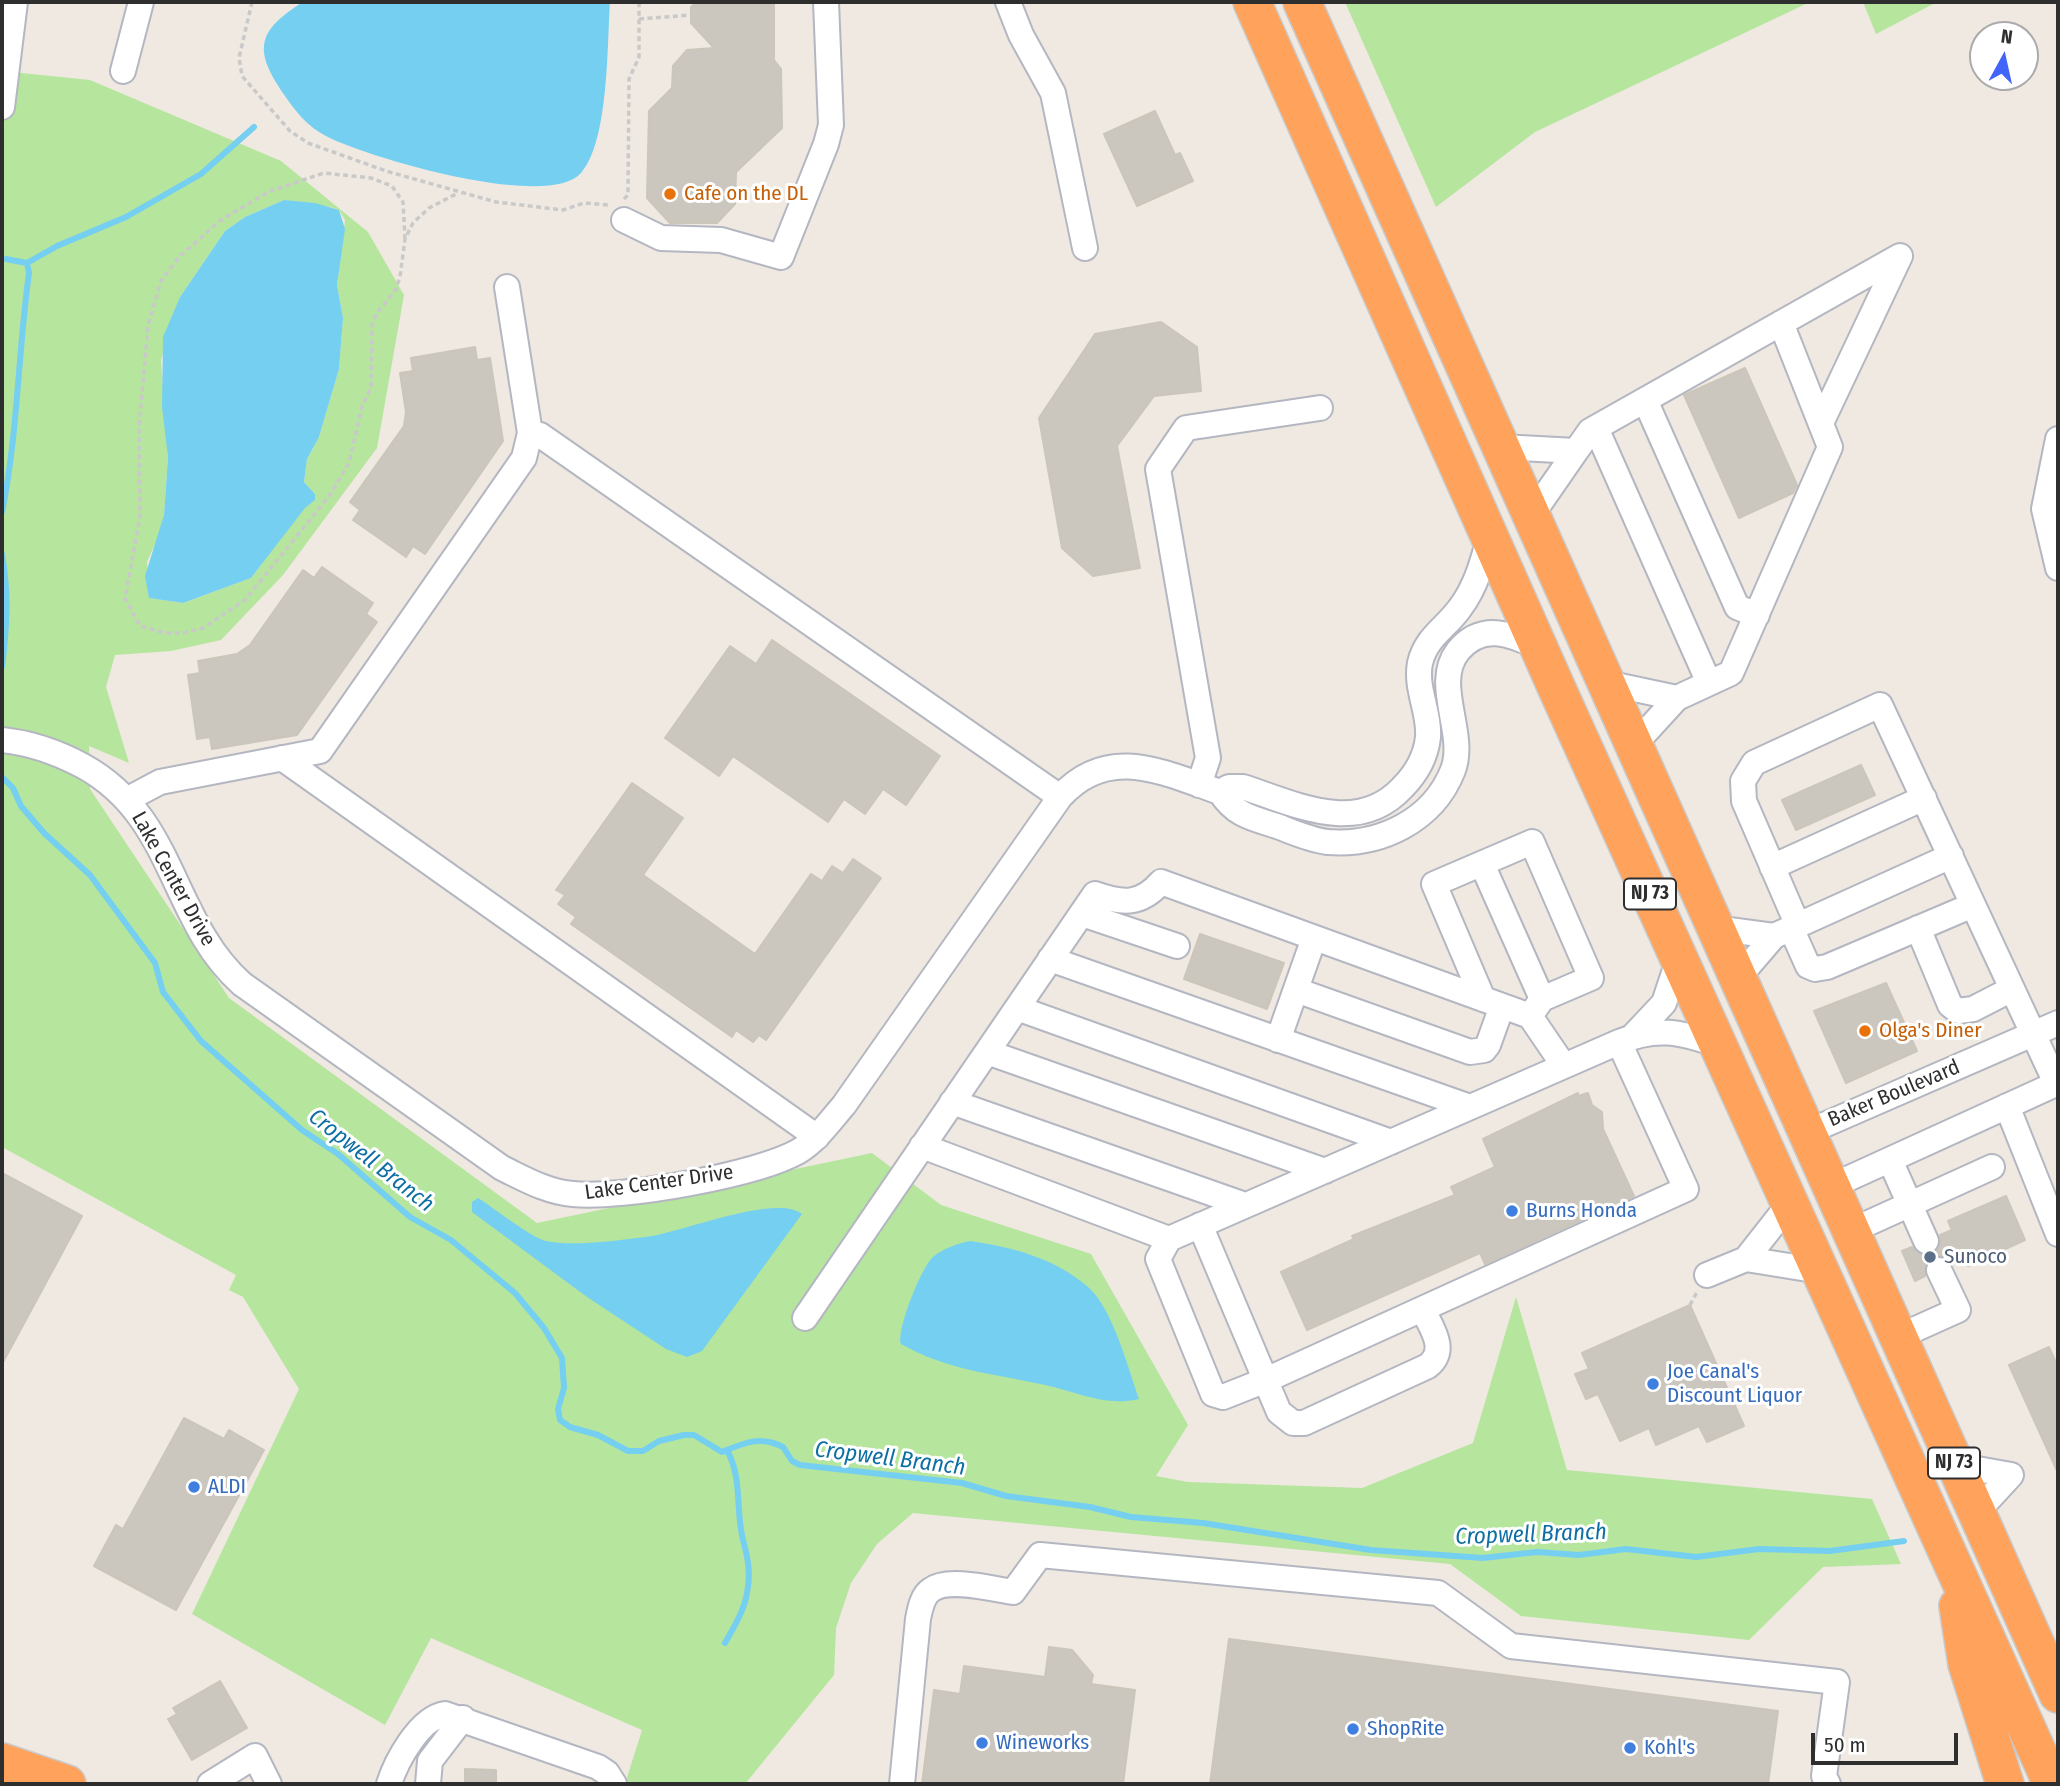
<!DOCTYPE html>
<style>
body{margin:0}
#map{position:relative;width:2060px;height:1786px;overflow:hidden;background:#efe9e1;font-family:"Fira Sans Condensed",sans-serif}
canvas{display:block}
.frame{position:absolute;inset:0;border:4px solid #2e2e2e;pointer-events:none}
.north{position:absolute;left:1969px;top:21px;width:70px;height:70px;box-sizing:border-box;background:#fff;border:2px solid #ababab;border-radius:50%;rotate:8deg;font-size:19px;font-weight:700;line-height:28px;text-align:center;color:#2e2e2e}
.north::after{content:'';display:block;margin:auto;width:24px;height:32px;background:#4264fb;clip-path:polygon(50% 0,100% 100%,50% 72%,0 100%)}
.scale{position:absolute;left:1811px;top:1733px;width:147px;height:32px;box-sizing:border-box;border:4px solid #2e2e2e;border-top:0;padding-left:9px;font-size:21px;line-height:24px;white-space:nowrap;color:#2e2e2e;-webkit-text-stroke:5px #fff;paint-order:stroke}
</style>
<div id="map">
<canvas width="2060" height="1786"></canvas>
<div class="frame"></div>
<div class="north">N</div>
<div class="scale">50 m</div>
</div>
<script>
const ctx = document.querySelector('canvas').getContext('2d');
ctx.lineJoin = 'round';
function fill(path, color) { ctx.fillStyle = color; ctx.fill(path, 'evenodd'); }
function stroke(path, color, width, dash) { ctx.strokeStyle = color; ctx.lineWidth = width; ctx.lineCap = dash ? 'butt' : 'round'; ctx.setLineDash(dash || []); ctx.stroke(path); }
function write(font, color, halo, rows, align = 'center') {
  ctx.font = font + ' "Fira Sans Condensed",sans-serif'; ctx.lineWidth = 6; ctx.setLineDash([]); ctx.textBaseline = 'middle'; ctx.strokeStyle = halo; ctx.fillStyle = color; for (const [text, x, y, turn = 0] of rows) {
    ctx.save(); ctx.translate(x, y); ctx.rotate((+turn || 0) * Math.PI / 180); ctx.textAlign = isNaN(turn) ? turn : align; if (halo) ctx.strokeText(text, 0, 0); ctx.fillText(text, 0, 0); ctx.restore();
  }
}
const green = new Path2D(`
 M 1345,2 L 1810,2 L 1535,132 L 1436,207 Z
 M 1863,2 L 1937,2 L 1876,34 Z
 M 2,71 L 90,80 L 281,161 L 368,232 L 404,295 L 377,448 L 283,575 L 221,640 L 171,651 L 115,655 L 106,687 L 129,763 L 89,746 L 90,789 L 229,998 L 537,1223 L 872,1153 L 941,1205 L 1091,1254 L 1188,1425 L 1156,1476 L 1188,1482 L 1362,1488 L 1473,1443 L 1516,1297 L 1567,1470 L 1872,1499 L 1901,1564 L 1823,1567 L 1749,1640 L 1521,1616 L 1450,1564 L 913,1513 L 877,1544 L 851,1583 L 836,1628 L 834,1675 L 745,1784 L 625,1784 L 642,1730 L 431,1638 L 385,1725 L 192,1614 L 299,1389 L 243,1297 L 229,1290 L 236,1275 L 2,1147 ZM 284,200 L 330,207 L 339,210 L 345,220 L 337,285 L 343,318 L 339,369 L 319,437 L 307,459 L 304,482 L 315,494 L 315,500 L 305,507 L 251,578 L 183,603 L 150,598 L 147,562 L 160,533 L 164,515 L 168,457 L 161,360 L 180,297 L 225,231 L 245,217 Z`);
const water = new Path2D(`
 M 303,2 L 610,2 C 607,45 609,141 581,173 C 548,211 366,157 326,136 C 308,127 296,112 285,96 C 254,51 255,32 303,2 Z
 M 284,200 L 315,203 L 339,210 L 345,229 L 337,285 L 343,318 L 339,369 L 319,437 L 307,459 L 304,482 L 315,494 L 315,500 L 305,508 L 251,578 L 183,603 L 149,598 L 145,576 L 164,515 L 168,457 L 162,407 L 163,337 L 180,297 L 225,231 L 245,217 Z
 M 478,1198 C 494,1208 530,1237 546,1241 C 573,1247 623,1240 652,1236 C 685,1231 776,1194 802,1214 L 702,1351 L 687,1357 L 666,1349 L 587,1297 L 472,1212 L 472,1202 Z
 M 970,1241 C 1012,1247 1055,1258 1088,1287 C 1113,1309 1128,1368 1139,1399 C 1104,1407 1078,1392 1045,1385 C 995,1374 946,1370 901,1344 C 896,1331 922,1265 934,1256 C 945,1248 956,1244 970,1241 Z`);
const stream = new Path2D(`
 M 6,259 L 27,263
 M 27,263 L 57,246 L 126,217 L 201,174 L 254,127
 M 2,512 C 18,433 18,352 29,273 L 27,263
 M 2,554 C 9,595 7,625 2,667
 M 2,777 L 13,788 L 21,806 L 44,833 L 90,875 L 155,963 L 163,992 L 201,1041 L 302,1130 L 338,1154 L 410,1217 L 451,1240 L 515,1293 L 544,1328 L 562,1358 L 564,1388 L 558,1409 L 560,1420 L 570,1427 L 598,1435 L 628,1451 L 643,1451 L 659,1441 L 684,1435 L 694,1435 L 722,1452 C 744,1443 760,1435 783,1447 L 792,1461 L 800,1465 L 962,1483 L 1006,1496 L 1090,1507 L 1131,1517 L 1203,1523 L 1371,1550 L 1483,1558 L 1537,1552 L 1579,1555 L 1626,1549 L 1696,1557 L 1759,1549 L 1830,1551 L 1904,1541
 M 725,1643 C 734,1627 744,1611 747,1593 C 751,1574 748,1558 743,1540 C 735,1508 743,1480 727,1450`);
const building = new Path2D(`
 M 697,2 L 774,2 L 774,60 L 781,69 L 782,128 L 736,172 L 735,204 L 717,223 L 670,223 L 647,198 L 649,111 L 672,88 L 673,66 L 687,50 L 714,48 L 691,23 L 691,7 Z
 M 1155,111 L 1175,155 L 1180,153 L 1193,181 L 1137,206 L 1104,134 Z
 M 1161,322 L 1197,347 L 1201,391 L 1154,396 L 1117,446 L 1140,568 L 1093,576 L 1062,548 L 1039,418 L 1095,334 Z
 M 475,347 L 477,360 L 490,358 L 503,441 L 425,554 L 413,546 L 406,557 L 353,520 L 360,510 L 350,502 L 404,426 L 406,412 L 400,373 L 413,371 L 411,358 Z
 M 1745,368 L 1797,485 L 1793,493 L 1739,518 L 1684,395 Z
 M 322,567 L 373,603 L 366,614 L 377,622 L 297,735 L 212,749 L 210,737 L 197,739 L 188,675 L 200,673 L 198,661 L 237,654 L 250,645 L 303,570 L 314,578 Z
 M 772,640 L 940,756 L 906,805 L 883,789 L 865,814 L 844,799 L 828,822 L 733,756 L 719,776 L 665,738 L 730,646 L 756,664 Z
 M 1861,765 L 1875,795 L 1796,830 L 1782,800 Z
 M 632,783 L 683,818 L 643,875 L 755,954 L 811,874 L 822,881 L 832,866 L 843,873 L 853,859 L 881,878 L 766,1040 L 759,1035 L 753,1042 L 736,1030 L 732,1037 L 571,924 L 576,917 L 558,904 L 565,895 L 556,890 Z
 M 1200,934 L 1284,963 L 1267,1009 L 1184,979 Z
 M 1886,983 L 1917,1051 L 1846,1083 L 1814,1011 Z
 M 1578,1093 L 1578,1096 L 1588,1093 L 1592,1105 L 1602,1112 L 1603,1129 L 1634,1196 L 1485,1264 L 1480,1253 L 1307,1330 L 1281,1272 L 1354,1239 L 1352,1236 L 1455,1195 L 1451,1187 L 1495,1167 L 1483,1139 Z
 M 2,1173 L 82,1216 L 2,1364 Z
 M 2006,1196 L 2025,1240 L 1968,1266 L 1965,1259 L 1953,1264 L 1947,1257 L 1933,1256 L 1926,1262 L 1925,1276 L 1915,1281 L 1902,1251 L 1912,1247 L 1924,1256 L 1933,1254 L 1941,1243 L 1940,1235 L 1952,1230 L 1948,1221 Z
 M 1690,1305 L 1744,1426 L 1707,1442 L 1699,1426 L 1656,1445 L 1649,1428 L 1620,1441 L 1598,1394 L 1586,1399 L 1575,1374 L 1589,1369 L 1582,1353 Z
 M 2049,1347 L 2058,1367 L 2058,1473 L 2009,1365 Z
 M 184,1418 L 224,1439 L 229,1430 L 264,1450 L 176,1610 L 94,1566 L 116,1525 L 123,1529 Z
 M 1229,1639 L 1778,1711 L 1768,1784 L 1210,1784 Z
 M 1049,1647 L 1072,1650 L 1093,1675 L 1091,1684 L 1135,1690 L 1123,1784 L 922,1784 L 934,1690 L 960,1694 L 964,1666 L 1045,1677 Z
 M 220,1681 L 247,1728 L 192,1760 L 168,1719 L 177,1714 L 173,1708 Z
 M 465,1769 L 496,1770 L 496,1784 L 465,1784 Z`);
const path = new Path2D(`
 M 252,2 L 239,58 L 242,76 L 290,131 L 308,143 L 386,171 L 496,202 L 563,210 L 584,203 L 609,205
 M 639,19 L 691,15
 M 624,199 L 628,195 L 629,79 L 639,57 L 639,2
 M 405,239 L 403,202 L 392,186 L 371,178 L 324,173 L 270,191 L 221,220 L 179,257 L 161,281 L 148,325 L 139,428 L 140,517 L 125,598 L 140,626 L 165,633 L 183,633 L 203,628 L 245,600 L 330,495 L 349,463 L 362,406 L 371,388 L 372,326 L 376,314 L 395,291 L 400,277 L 405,239 L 413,223 L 429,208 L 458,193
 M 1690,1305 L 1697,1292`);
const minor = new Path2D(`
 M 1008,2 L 1021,35 L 1053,93 L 1085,248
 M 123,71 L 141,2
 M 2,107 L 15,2
 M 624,220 L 661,238 L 721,240 L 781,257 L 826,144 L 831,125 L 826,2
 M 1645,400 L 1737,607 L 1757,615
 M 1596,428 L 1709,683
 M 530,433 L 540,435 L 1060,797
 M 2058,439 L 2044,509 L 2058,568
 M 1501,447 L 1576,451 L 1531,516
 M 1576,451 L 1590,431 L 1900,256 L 1821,423
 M 1606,683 L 1677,698 L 1633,746
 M 1677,698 L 1731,673 L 1830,447 L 1781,323
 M 2,740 C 31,743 57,752 83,766 C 176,817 170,920 242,984 L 502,1168 C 525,1179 547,1192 573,1194 C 622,1199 757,1175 799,1151 C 817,1140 831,1120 844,1105 L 1060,797 C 1108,744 1162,772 1220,792 C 1235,815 1251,818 1277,826 C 1293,832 1310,840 1328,842 C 1380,846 1433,821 1453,770 C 1467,733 1432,684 1458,651 C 1482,622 1510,634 1539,647
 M 282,758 L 817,1137
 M 1199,785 L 1208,758 L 1158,469 L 1186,428 L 1320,408
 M 1220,792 L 1229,787 L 1243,787 C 1295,804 1357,836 1402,788 C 1416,774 1426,756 1428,737 C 1430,712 1415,689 1420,663 C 1426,637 1446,628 1460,608 C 1476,587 1483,561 1490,535
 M 128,799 L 160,782 L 320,751 L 524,458 L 530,433 L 507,287
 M 1482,864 L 1542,999
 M 1772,867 L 1924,798
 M 1082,914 L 1177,946
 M 1798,926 L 1744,801 L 1743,781 L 1754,763 L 1880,705 L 2056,1083
 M 1714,928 L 1774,936 L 1737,979
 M 1791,928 L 1808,966 L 1815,969 L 1827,967 L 1973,905
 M 1918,928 L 1950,1005 L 1958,1011 L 1973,1009 L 2012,989
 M 1774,936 L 1951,856
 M 1050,959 L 1470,1107
 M 1296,990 L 1470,1052 L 1484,1050 L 1488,1045 L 1502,1006
 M 1483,999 L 1434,884 L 1532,842 L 1591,978 L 1542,999 L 1530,1016
 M 1017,1008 L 1391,1142
 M 1633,1036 L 1664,1003 L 1679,958
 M 1278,1040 L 1314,938
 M 1619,1042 L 1686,1189 L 1266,1380 L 1223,1397 L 1213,1394 L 1158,1259 L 1169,1239 L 1619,1042 C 1657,1026 1681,1032 1718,1045
 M 987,1052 L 1325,1171
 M 952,1102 L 1245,1205
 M 2007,1106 L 2058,1234
 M 1808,1132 L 2058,1023
 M 922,1146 L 1169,1239
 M 1890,1160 L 1926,1241
 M 1832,1186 L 2058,1083
 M 1790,1203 L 1746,1259 L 1820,1271
 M 1200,1225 L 1279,1412 L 1293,1423 L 1304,1423 L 1428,1366 C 1448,1350 1432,1329 1423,1310
 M 1851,1231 L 1992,1167
 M 1707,1275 L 1746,1259
 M 805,1318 L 1095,894 C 1123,904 1141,905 1161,882 L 1530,1016 L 1564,1066
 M 1898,1337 L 1958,1310 L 1939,1270
 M 1955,1465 L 2011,1475 L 1976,1513
 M 210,1784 L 255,1756 L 269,1784
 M 389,1784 C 396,1762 419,1718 445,1714 L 598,1767 L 607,1773 L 614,1784
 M 428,1784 L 430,1761 L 463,1718
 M 902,1784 L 918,1619 C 920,1609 922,1596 931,1590 C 948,1577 993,1589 1013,1592 L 1040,1555 L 1438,1593 L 1511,1646 L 1837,1682 L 1824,1776 L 1828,1784`);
const highway = new Path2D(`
 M 1252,2 L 1558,691 L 2052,1784
 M 1302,2 L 2058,1694
 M 1958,1606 L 1967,1664 L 2005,1784
 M 2,1762 L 67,1784`);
const markers = [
 [670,194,7,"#e8710a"],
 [1865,1031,7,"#e8710a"],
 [1512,1211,7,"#3f7fe0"],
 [1930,1257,7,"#5c6f8a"],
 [1653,1384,7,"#3f7fe0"],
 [194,1487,7,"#3f7fe0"],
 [1353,1729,7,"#3f7fe0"],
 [982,1743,7,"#3f7fe0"],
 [1630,1748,7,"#3f7fe0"]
];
const shields = [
 [1650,894,52],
 [1954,1463,52]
];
const shieldNames = [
 ["NJ 73",1650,894],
 ["NJ 73",1954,1463]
];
const foodNames = [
 ["Cafe on the DL",684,194],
 ["Olga's Diner",1879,1031]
];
const streetNames = [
 ["Lake Center Drive",173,879,61],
 ["Baker Boulevard",1894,1094,-23],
 ["Lake Center Drive",659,1183,-8]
];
const shopNames = [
 ["Burns Honda",1526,1211],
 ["Joe Canal's",1667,1372],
 ["Discount Liquor",1667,1396],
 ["ALDI",208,1487],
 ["ShopRite",1367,1729],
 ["Wineworks",996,1743],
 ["Kohl's",1644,1748]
];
const serviceNames = [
 ["Sunoco",1944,1257]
];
const waterNames = [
 ["Cropwell Branch",371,1161,38],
 ["Cropwell Branch",890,1459,7],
 ["Cropwell Branch",1531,1535,-2]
];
fill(green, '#b6e59e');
fill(water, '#75cff0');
stroke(stream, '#75cff0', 6);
fill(building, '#cbc7bf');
stroke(building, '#cbc5ba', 2);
stroke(minor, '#b4b7c1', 28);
stroke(highway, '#c9c9c9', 40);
stroke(path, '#c9c9c9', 3.5, [5, 3.5]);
stroke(minor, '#fff', 24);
stroke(highway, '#ffa35c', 37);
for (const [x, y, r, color] of markers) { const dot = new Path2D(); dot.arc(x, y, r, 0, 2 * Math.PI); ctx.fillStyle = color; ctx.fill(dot); stroke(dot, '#fff', 2.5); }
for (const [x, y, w] of shields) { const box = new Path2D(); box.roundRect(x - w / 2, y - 15.5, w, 31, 5); ctx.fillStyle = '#fff'; ctx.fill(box); stroke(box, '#2e2e2e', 2); }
write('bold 19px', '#2e2e2e', null, shieldNames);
write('21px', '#c56008', '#fff', foodNames, 'left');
write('21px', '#2e2e2e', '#fff', streetNames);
write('21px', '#366cbe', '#fff', shopNames, 'left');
write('21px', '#4e5e75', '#fff', serviceNames, 'left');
write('italic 23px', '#0d6fa3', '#fff', waterNames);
</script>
